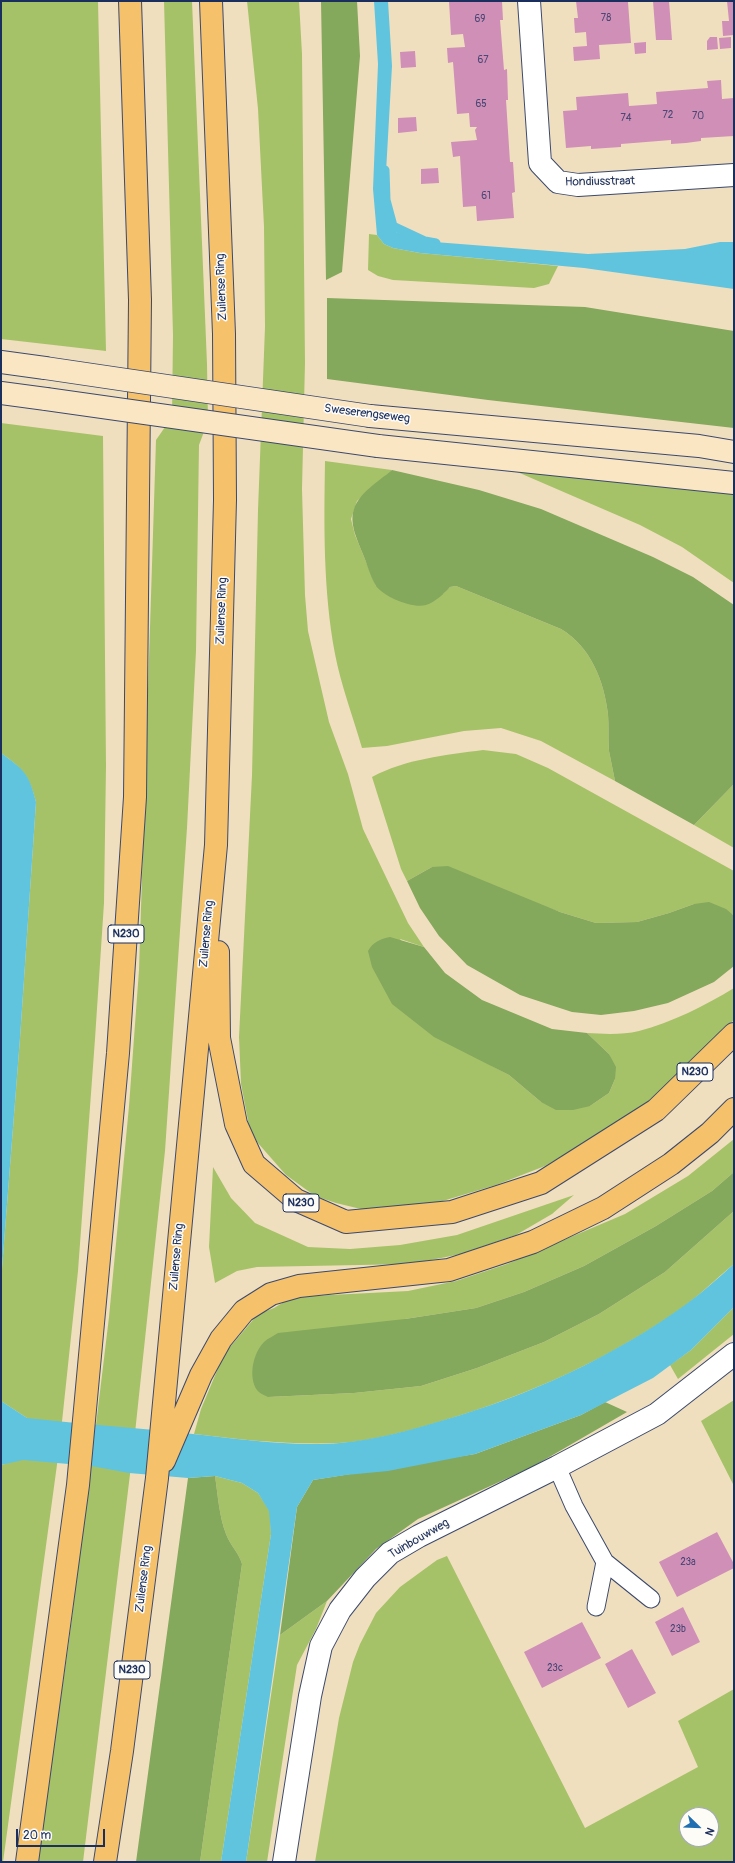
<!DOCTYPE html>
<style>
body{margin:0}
#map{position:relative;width:735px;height:1863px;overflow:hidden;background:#f0dfbf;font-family:Pangolin,sans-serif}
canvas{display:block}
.frame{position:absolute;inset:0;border:2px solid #1b2f5e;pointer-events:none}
.north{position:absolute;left:679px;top:1807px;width:40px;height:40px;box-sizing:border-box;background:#fdfcf7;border:1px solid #a3aaba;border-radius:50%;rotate:113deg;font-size:11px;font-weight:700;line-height:16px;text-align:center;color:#1b2f5e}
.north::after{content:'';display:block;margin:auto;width:14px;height:18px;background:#1f6fb2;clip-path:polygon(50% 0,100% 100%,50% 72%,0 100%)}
.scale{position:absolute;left:16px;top:1829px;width:89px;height:18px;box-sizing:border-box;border:2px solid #1b2f5e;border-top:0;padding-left:5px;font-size:12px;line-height:14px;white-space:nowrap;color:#1b2f5e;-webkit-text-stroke:3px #fdfcf7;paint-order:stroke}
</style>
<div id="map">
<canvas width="735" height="1863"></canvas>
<div class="frame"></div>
<div class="north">N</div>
<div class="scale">20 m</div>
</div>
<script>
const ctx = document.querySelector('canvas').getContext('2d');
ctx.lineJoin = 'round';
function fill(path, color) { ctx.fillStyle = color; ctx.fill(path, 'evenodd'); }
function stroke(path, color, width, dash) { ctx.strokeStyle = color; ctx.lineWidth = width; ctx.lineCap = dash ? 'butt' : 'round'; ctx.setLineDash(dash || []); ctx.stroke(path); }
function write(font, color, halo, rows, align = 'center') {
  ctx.font = font + ' Pangolin,sans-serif'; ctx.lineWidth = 3; ctx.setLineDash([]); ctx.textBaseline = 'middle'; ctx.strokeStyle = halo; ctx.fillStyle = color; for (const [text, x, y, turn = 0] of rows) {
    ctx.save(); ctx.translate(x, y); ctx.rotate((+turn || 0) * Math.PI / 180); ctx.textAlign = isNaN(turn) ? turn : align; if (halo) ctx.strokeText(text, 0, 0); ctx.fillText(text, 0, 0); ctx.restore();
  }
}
const green = new Path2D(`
 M 1,1 L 98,1 L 106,351 L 1,339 Z
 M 164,1 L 192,1 L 207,364 L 208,421 L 199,445 L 196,651 L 187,828 L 165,1151 L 135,1433 L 83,1862 L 37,1862 L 69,1641 L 91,1466 L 109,1317 L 129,1106 L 139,970 L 156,440 L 172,417 L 173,335 Z
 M 247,1 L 299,1 L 302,54 L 305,363 L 302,489 L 305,595 L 308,631 L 329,722 L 348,774 L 363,829 L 408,923 L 424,947 L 400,939 L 492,1066 L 509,1075 L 541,1102 L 590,1106 L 609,1093 L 615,1079 L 609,1054 L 587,1033 C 604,1034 622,1035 639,1031 C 671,1023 706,1005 734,988 L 734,1020 L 663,1090 L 632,1115 L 545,1166 L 496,1185 L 436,1203 L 365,1210 L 336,1203 L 315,1196 L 286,1175 L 257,1142 L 249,1126 L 241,1084 L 239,1037 L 252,775 L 258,510 L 265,327 L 264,227 L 258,109 Z
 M 369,234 L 377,235 L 384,244 L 393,248 L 420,253 L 558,266 L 549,284 L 534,288 L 393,280 L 378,276 L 368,270 Z
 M 1,423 L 103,436 L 106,766 L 104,903 L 95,1039 L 78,1271 L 59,1450 L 3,1862 L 1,1862 L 1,1465 L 5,1464 L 27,1418 L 1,1401 L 1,1281 L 20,1038 L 36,802 C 29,775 23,769 1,753 Z
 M 431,448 L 734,487 L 734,583 L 682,547 L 640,525 L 515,471 Z
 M 325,461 L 392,470 L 357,501 L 351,519 L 355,535 L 376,586 L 443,594 L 450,587 L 456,586 L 561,629 C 591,647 604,681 608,714 C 609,727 608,739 609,751 C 611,761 613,771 615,781 L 541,741 L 501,728 L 464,731 L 387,746 L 362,748 C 353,717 341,685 335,654 C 323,590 324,525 325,461 Z
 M 483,750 L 516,754 L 548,768 L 734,871 L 734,920 L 733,915 L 694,904 L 669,913 L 637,922 L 596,923 L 560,912 L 432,867 L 407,881 L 401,869 L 372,777 C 405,759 446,755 483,750 Z
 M 734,784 L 734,848 L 694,825 Z
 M 734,1139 L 734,1172 L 712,1191 L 656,1226 L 584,1266 L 524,1292 L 476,1308 L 405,1319 L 268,1397 L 354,1393 L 421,1386 L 477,1368 L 544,1342 L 599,1314 L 665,1272 L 734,1211 L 734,1264 C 718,1277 703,1292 686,1305 C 612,1358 529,1395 442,1421 C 409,1431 373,1441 339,1443 C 291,1445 242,1440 194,1434 L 201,1409 L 224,1354 L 258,1314 L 274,1308 L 292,1297 L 408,1291 L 456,1281 L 507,1264 L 625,1214 L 688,1176 Z
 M 213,1167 L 231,1198 L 255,1223 L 308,1247 L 350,1249 L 400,1245 L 457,1235 L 574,1195 L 552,1214 L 516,1235 L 461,1254 L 411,1264 L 257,1267 L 237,1271 L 215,1283 L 209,1247 Z
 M 734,1307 L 734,1334 L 678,1379 L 670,1365 L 691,1350 Z
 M 734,1400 L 734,1486 L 701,1421 Z
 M 215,1476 L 242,1483 L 258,1493 L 270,1511 L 271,1534 L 221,1862 L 200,1862 L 242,1564 C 239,1553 230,1545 226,1534 C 219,1516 218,1496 215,1476 Z
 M 447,1556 L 585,1828 L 698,1767 L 678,1721 L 734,1689 L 734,1862 L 315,1862 L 339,1718 L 353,1662 L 360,1644 L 376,1613 L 400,1587 L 437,1560 ZM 687,1815 L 711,1815 L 711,1839 L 687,1839 Z
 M 327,1601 L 316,1629 L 297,1665 L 267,1862 L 246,1862 L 280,1635 Z`);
const forest = new Path2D(`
 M 321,1 L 357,1 L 360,56 L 342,272 L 326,280 Z
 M 327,298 L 585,307 L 734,331 L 734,428 L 488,400 L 327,379 Z
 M 392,470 L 479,490 L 541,509 L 653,557 L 693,577 L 734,605 L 734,784 L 694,825 L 615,781 C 613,771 611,761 609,751 C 608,739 609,727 608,714 C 604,681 591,647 561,629 L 456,586 L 450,587 C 444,594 435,602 426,605 C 413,609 384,597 376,586 C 370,576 367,563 362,552 C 357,539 349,523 354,509 C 359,493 379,481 392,470 Z
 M 448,866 L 560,912 L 596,923 L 637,922 L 669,913 L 694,904 L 709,902 L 726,909 L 733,915 L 734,966 L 714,982 L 668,1003 L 634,1011 L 601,1015 L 572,1012 L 520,995 L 467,965 L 439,936 L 420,908 L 407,881 L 432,867 Z
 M 390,937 L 424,947 L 445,973 L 482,1000 L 552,1029 L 587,1033 L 609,1054 L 616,1067 L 615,1079 L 609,1093 L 590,1106 L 573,1110 L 556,1110 L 541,1102 L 509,1075 L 434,1037 L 392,1004 L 372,967 L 368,951 C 373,942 380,939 390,937 Z
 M 734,1172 L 734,1211 L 665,1272 L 599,1314 L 544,1342 L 477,1368 L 421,1386 L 354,1393 L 268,1397 C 264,1395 259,1393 257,1390 C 248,1377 253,1353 264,1342 C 268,1338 274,1336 278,1333 L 405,1319 L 476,1308 L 524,1292 L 584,1266 L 656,1226 L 712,1191 Z
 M 605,1402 L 627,1412 L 532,1467 L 418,1519 L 376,1549 L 327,1601 L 280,1635 L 297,1507 L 313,1480 L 475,1454 L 581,1415 Z
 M 215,1476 C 218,1496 219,1516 226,1534 C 230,1545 239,1553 242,1564 L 200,1862 L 136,1862 L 188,1478 Z`);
const water = new Path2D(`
 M 374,1 L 388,1 L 392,66 L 385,190 L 391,222 L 396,232 L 422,241 L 588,254 L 685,249 L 720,242 L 734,242 L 734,289 L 584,268 L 420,253 L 393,248 L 384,244 L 377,235 L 373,189 L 378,64 Z
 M 1,753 C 24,770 29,773 36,802 L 20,1038 L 1,1281 Z
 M 734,1264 L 734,1307 L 691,1350 L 653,1378 L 581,1415 L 475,1454 L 388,1471 L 346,1475 L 313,1480 L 297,1507 L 246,1862 L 221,1862 L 271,1534 L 269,1511 L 258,1493 L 242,1483 L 215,1476 L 188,1478 L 129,1473 L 91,1466 L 23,1460 L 1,1465 L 1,1401 L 27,1418 C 82,1424 138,1428 193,1434 C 239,1439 294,1447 340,1443 C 375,1440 410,1430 444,1420 C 530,1395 611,1358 685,1305 C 702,1293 718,1278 734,1264 Z`);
const stream = new Path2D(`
 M 385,170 L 386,200 L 393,226 L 425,241 L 436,243`);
const building = new Path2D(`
 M 449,1 L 502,1 L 503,20 L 500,20 L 504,70 L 507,69 L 508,100 L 506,100 L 510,162 L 513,162 L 515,192 L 512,193 L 514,218 L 477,221 L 476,206 L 463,207 L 460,156 L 453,157 L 451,142 L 477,140 L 475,130 L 477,127 L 470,127 L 469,113 L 457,114 L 453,62 L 448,63 L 447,48 L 465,47 L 463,34 L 451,35 Z
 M 576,1 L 628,2 L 631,43 L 599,45 L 600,59 L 574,61 L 573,47 L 587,46 L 586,32 L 575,33 L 574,18 L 578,18 Z
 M 653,1 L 669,1 L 672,40 L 656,40 Z
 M 727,1 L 734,1 L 734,35 L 723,36 L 722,21 L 729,21 Z
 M 710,37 L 717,37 L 718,49 L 707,50 L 707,41 Z
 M 731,37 L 731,48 L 720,49 L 719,38 Z
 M 646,42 L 646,53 L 635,54 L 634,43 Z
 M 415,51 L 416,67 L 401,68 L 400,52 Z
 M 721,80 L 722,99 L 734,98 L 734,136 L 701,138 L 701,141 L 686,143 L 671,144 L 671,140 L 621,144 L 621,147 L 591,149 L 591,146 L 566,148 L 563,111 L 577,110 L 576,97 L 628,93 L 629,106 L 657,104 L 656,92 L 708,88 L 707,81 Z
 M 416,117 L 417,131 L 398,133 L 398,118 Z
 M 438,168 L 439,183 L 421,184 L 421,169 Z
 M 717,1532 L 734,1564 L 734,1568 L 677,1597 L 659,1562 Z
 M 683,1607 L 700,1642 L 672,1656 L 655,1622 Z
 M 582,1622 L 601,1658 L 542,1688 L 524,1652 Z
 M 632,1649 L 656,1693 L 628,1708 L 605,1664 Z`);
const lane = new Path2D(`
 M 557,1467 L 574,1506 L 605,1562 L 651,1599
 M 596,1607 L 605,1562`);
const street = new Path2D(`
 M 529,1 L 540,163 L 558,182 L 578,185 L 734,175
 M 284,1862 L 310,1696 L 321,1646 L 340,1610 L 365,1578 L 390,1553 L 419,1536 L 557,1467 L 657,1414 L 734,1354`);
const secondary = new Path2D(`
 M 1,362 L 45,368
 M 1,393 L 46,399
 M 370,416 L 699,446 L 734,452
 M 378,446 L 734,483`);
const primary = new Path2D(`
 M 218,952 L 219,1038 L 236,1124 L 254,1164 L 296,1200 L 346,1222 L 452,1212 L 541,1183 L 656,1110 L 734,1034
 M 164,1461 L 201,1375 L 221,1339 L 244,1311 L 271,1294 L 299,1286 L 449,1270 L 533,1242 L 603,1208 L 671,1164 L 710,1133 L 734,1109
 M 27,1862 L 78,1485 L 118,1053 L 135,797 L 140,300 L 130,1
 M 105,1862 L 122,1751 L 157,1478 L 216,845 L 225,500 L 224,334 L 211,1`);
const secondaryBridge = new Path2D(`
 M 45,368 L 370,416
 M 46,399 L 378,446`);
const numberNames = [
 ["78",606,18],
 ["69",480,19],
 ["67",483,60],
 ["65",481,104],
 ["72",668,115],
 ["70",698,116],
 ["74",626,118],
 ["61",486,196],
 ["23a",688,1562],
 ["23b",678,1629],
 ["23c",555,1668]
];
const shields = [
 [126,934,36],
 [695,1072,36],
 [301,1203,36],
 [132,1670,36]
];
const shieldNames = [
 ["N230",126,934],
 ["N230",695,1072],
 ["N230",301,1203],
 ["N230",132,1670]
];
const streetNames = [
 ["Hondiusstraat",600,182,-1],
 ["Zuilense Ring",222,287,-92],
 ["Sweserengseweg",367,414,7],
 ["Zuilense Ring",222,611,-88],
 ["Zuilense Ring",207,934,-85],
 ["Zuilense Ring",177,1257,-85],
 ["Tuinbouwweg",419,1539,-30],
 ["Zuilense Ring",144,1579,-83]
];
fill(green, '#a6c268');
fill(forest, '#84a85c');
fill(water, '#60c4de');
stroke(stream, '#60c4de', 9);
fill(building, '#d08fb7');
stroke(lane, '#3b496d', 19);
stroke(street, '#3b496d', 24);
stroke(secondary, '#3b496d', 24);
stroke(primary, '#3b496d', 24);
stroke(lane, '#fff', 17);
stroke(street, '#fff', 22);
stroke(secondary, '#fbe6c4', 22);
stroke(primary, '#f5c16b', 22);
stroke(secondaryBridge, '#3b496d', 24, []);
stroke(secondaryBridge, '#fbe6c4', 22);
write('10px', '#484774', null, numberNames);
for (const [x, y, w] of shields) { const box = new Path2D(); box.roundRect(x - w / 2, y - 9, w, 18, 3); ctx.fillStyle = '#fdfcf7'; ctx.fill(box); stroke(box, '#1b2f5e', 1); }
write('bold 11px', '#1b2f5e', null, shieldNames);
write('12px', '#1b2f5e', '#fdfcf7', streetNames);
</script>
